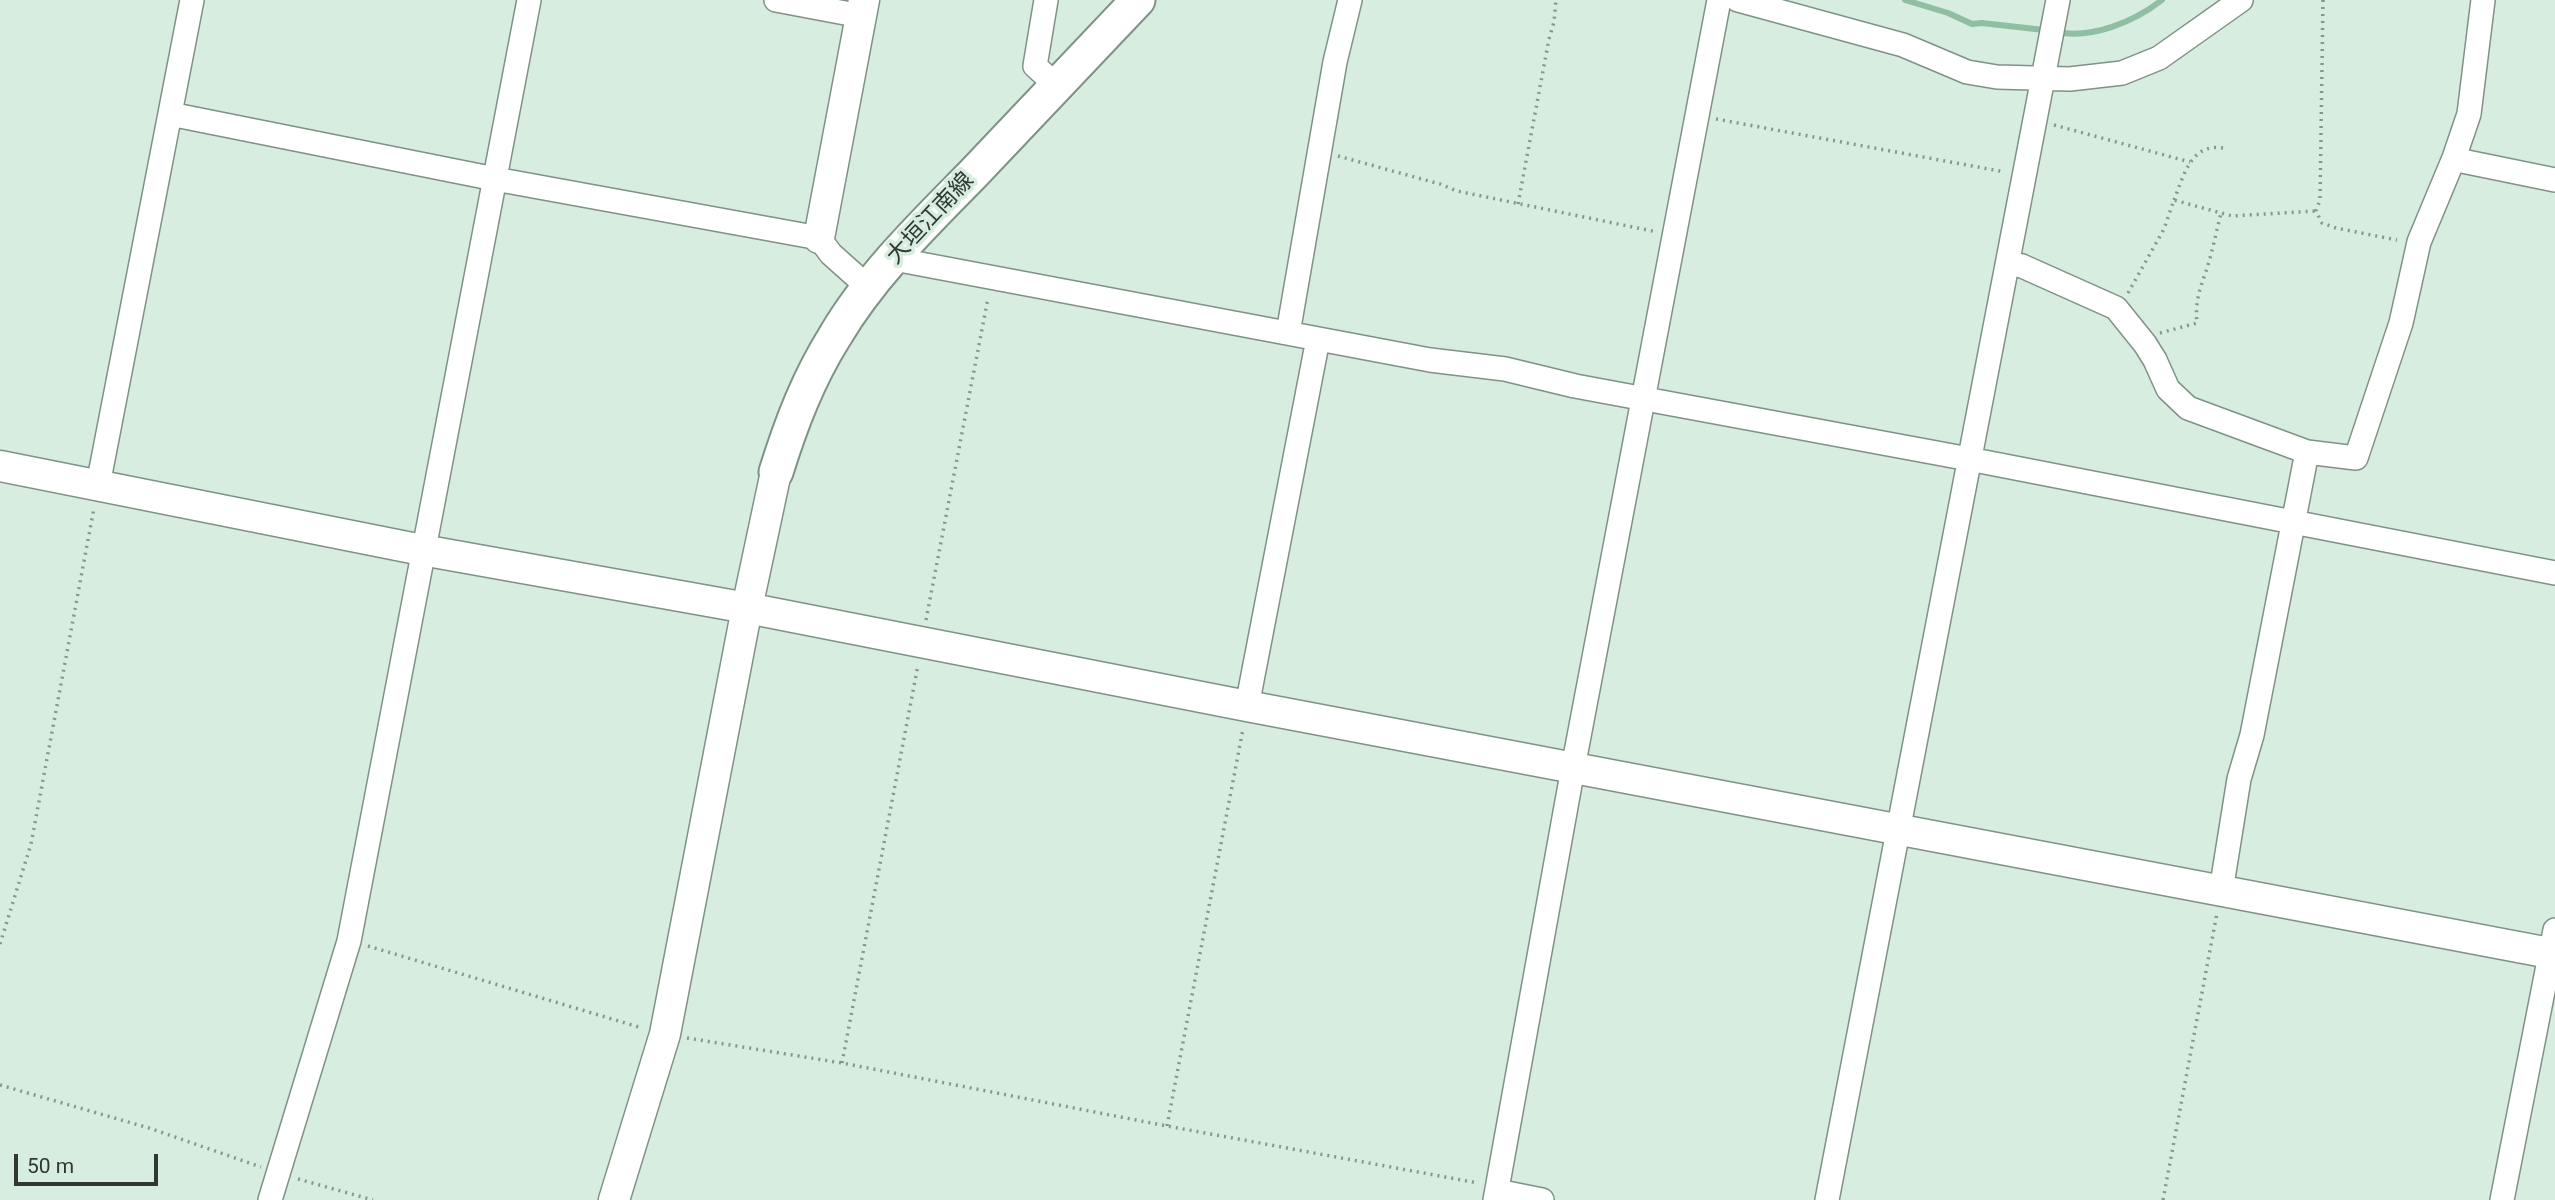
<!DOCTYPE html>
<meta charset="utf-8">
<style>
body{margin:0}
#map{position:relative;width:2555px;height:1200px;overflow:hidden;background:#d7eddf;font-family:Roboto,sans-serif}
canvas{display:block}
.scale{position:absolute;left:14px;top:1154px;width:144px;height:32px;box-sizing:border-box;border:4px solid #303833;border-top:0;padding-left:9px;font-size:21px;line-height:24px;white-space:nowrap;color:#303833;-webkit-text-stroke:5px #d7eddf;paint-order:stroke}
</style>
<div id="map">
<canvas width="2555" height="1200"></canvas>
<div class="scale">50 m</div>
</div>
<script>
const ctx = document.querySelector('canvas').getContext('2d');
ctx.lineJoin = 'round';
function stroke(path, color, width, dash) { ctx.strokeStyle = color; ctx.lineWidth = width; ctx.lineCap = dash ? 'butt' : 'round'; ctx.setLineDash(dash || []); ctx.stroke(path); }
function write(font, color, halo, rows, align = 'center') {
  ctx.font = font + ' Roboto,"Noto Sans JP",sans-serif'; ctx.lineWidth = 7; ctx.setLineDash([]); ctx.textBaseline = 'middle'; ctx.strokeStyle = halo; ctx.fillStyle = color; for (const [text, x, y, turn = 0] of rows) {
    ctx.save(); ctx.translate(x, y); ctx.rotate((+turn || 0) * Math.PI / 180); ctx.textAlign = isNaN(turn) ? turn : align; if (halo) ctx.strokeText(text, 0, 0); ctx.fillText(text, 0, 0); ctx.restore();
  }
}
const stream = new Path2D(`
 M 1905,0 L 1948,13 L 1972,24 L 1982,23 L 2044,30
 M 2057,32 C 2092,39 2134,22 2162,0`);
const path = new Path2D(`
 M 2323,0 L 2320,200 L 2316,211 L 2322,223 L 2336,228 L 2397,240
 M 1716,119 L 2005,172
 M 2054,125 L 2190,162
 M 1338,156 L 1440,184 L 1457,191 L 1657,232
 M 2174,200 C 2184,175 2191,143 2223,148
 M 1518,204 L 1549,39 L 1554,22 L 1556,0
 M 2128,293 L 2164,229 L 2174,200 L 2232,216 L 2316,211
 M 2160,333 L 2197,323 C 2195,304 2199,291 2205,274 C 2212,254 2216,233 2221,213
 M 926,620 L 988,298
 M 0,944 L 31,844 L 94,508
 M 368,946 L 642,1028
 M 687,1038 L 842,1063 L 1167,1126 L 1478,1183
 M 842,1063 L 918,665
 M 0,1085 L 149,1128 L 261,1167
 M 1167,1126 L 1243,729
 M 298,1179 L 373,1200
 M 2163,1200 L 2217,913`);
const minor = new Path2D(`
 M 776,0 L 861,16
 M 1046,0 L 1035,66 L 1057,86
 M 1738,0 L 1903,45 L 1967,72 L 1997,77 L 2070,79 L 2122,73 L 2159,58 L 2241,0
 M 170,114 L 495,179 L 819,238 L 831,254 L 869,288
 M 2454,158 L 2462,161 L 2555,180
 M 894,259 L 1430,360 L 1505,369 L 1575,386 L 1969,459 L 2555,573
 M 2008,263 L 2022,266 L 2116,308 L 2145,344 L 2155,360 L 2168,389 L 2188,408 L 2307,452 L 2356,458 L 2401,323 L 2419,242 L 2454,158 L 2469,114 L 2483,0
 M 1288,333 L 1335,62 L 1350,0
 M 98,485 L 192,0
 M 1247,706 L 1318,339
 M 2221,891 L 2239,779 L 2252,735 L 2307,452
 M 1497,1191 L 1542,1200
 M 270,1200 L 349,941 L 529,0
 M 1495,1200 L 1573,768 L 1719,0
 M 1827,1200 L 2058,0
 M 2502,1200 L 2555,930`);
const tertiary = new Path2D(`
 M 819,238 L 864,0
 M 0,466 L 422,550 L 747,608 L 1247,706 L 2555,954
 M 614,1200 L 665,1034 L 747,608 L 776,472`);
const secondary = new Path2D(`
 M 776,472 C 791,424 808,379 835,336 C 871,275 924,224 973,174 C 1028,116 1083,58 1138,0`);
const streetNames = [
 ["大垣江南線",931,219,-47]
];
stroke(stream, '#8fbea2', 6);
stroke(minor, '#7e9286', 26);
stroke(tertiary, '#7e9286', 33);
stroke(secondary, '#7e9286', 37);
stroke(path, '#87968d', 3.5, [2, 5]);
stroke(minor, '#fff', 23);
stroke(tertiary, '#fff', 30);
stroke(secondary, '#fff', 33);
write('23px', '#303833', '#d7eddf', streetNames);
</script>
